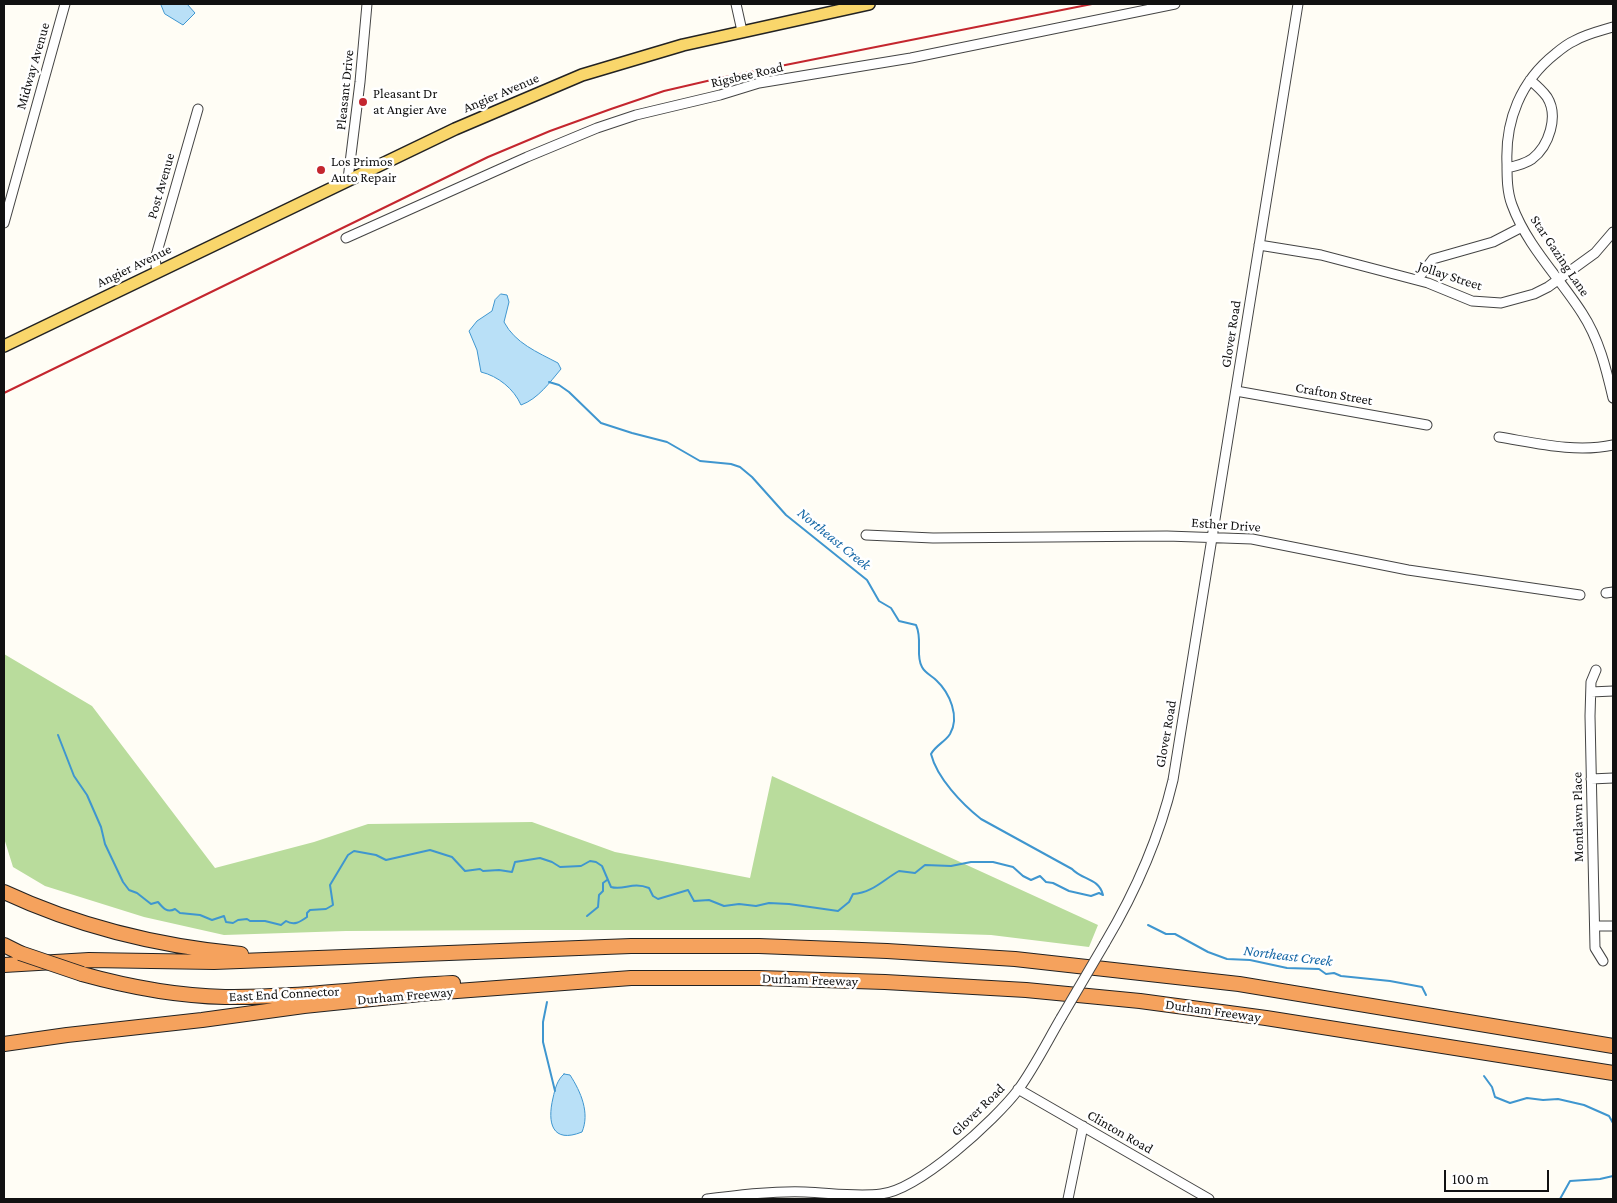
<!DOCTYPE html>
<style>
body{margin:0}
#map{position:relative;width:1617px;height:1203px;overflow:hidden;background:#fffdf5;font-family:"Crimson Pro",serif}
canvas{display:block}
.frame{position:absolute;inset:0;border:5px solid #111;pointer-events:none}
.scale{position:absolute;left:1444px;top:1170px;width:105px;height:22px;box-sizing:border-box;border:2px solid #111;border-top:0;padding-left:6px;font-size:15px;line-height:18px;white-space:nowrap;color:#111;-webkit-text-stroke:4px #fff;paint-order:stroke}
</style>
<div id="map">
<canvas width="1617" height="1203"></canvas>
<div class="frame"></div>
<div class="scale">100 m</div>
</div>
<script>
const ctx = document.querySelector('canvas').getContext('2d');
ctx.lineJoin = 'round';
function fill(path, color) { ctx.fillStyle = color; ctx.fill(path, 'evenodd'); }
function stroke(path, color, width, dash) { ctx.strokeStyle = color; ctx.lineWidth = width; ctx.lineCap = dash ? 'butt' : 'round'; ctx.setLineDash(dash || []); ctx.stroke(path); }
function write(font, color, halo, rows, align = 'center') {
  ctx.font = font + ' "Crimson Pro",serif'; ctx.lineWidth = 5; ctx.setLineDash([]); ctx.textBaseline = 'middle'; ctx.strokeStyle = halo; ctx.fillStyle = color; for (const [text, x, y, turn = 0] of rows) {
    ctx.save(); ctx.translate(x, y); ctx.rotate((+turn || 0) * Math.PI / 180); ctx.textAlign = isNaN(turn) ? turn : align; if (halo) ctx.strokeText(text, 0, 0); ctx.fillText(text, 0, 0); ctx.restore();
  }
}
const forest = new Path2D(`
 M 4,654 L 92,706 L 215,868 L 314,842 L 368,824 L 532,822 L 615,852 L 750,878 L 772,776 L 1098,925 L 1089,947 L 991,935 L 834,930 L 531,930 L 346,931 L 224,935 L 144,917 L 45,886 L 13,867 L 4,838 Z`);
const water = new Path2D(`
 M 161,4 L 187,4 L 195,13 L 183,25 L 165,14 Z
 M 501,294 L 507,295 L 509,302 L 504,322 C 515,343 537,352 558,363 L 561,369 C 550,382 538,399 521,405 C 514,389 498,376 481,372 L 477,350 L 469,331 L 477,321 L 492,311 L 495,300 Z
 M 564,1074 L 570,1075 C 581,1092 590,1113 582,1132 C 552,1144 547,1123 553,1098 C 555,1089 557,1080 564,1074 Z`);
const stream = new Path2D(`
 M 58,735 L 74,776 L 87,795 L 101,827 L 105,844 L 123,882 L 129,890 L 137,893 L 151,904 L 158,902 C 163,908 167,913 175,909 L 180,913 L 200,915 L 212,920 L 224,916 L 226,922 L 233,923 L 238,920 L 247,919 L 250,921 L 265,921 L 281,925 L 286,921 C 294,926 300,922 307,917 L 307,913 L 310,910 L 326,909 L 333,905 L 330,885 L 348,855 L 354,851 L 376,855 L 386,860 L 430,850 L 452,857 L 465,871 L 480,869 L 483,871 L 499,870 L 512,872 L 515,862 L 540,858 L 552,862 L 560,867 L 581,866 L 590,861 L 596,862 L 602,866 L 611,887 C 624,891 632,881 649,888 L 653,896 L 658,899 L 688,890 L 694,901 L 709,900 L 724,906 L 739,904 L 756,906 L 769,903 L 789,904 L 838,911 L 849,902 L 853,894 C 872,893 883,880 899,871 L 915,873 L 925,865 L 951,866 L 971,862 L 993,862 L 1013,867 L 1023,876 L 1031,880 L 1040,876 L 1046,882 L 1053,883 L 1069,891 L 1091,896 L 1099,893 L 1103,895 C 1099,878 1082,880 1072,869 L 981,819 C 962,804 937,778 931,754 C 936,745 945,742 950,734 C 960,717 950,693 936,680 C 932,676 925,673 922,667 C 915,655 923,640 916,625 L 899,621 L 891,608 L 879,601 L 867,580 L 786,515 L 752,477 L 740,467 L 731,464 L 700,461 L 667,442 L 632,433 L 601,423 L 569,392 L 559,385 L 549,382
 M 587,916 L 598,907 L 599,895 L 603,891 L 603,883 L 607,880
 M 1148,925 L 1166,934 L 1175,934 L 1208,952 L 1227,959 L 1250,960 L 1287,968 L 1319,969 L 1326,974 L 1334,973 L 1341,976 L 1390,981 L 1422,987 L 1426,995
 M 547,1002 L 543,1022 L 543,1042 L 555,1091
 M 1484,1076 L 1492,1087 L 1495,1097 L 1510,1103 L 1527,1098 L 1543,1100 L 1558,1099 L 1584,1105 L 1609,1116 L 1613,1123
 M 1560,1199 L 1570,1181 L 1600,1179 L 1613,1176`);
const minor = new Path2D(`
 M 736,4 L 742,31
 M 1613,27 C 1600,31 1586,34 1574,41 C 1567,44 1561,49 1555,54 C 1521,81 1505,120 1507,164 C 1507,177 1507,192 1512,205 C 1527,246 1559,277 1582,313 C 1599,339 1606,368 1613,398
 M 1507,168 C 1516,166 1525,164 1532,159 C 1549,146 1559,116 1547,97 C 1542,90 1536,85 1530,80
 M 348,179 L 360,82 L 367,4
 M 4,223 L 65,4
 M 346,238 L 527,157 L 597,128 L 636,115 L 720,95 L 759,83 L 911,58 L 1175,4
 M 1259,245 L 1321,255 L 1428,283 L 1472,301 L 1501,303 L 1534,294 L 1548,287 L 1595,253 L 1613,232
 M 157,272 L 155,259 L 198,109
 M 1417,280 L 1433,259 L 1493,242 L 1522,227
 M 1236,391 L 1427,425
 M 1499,437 C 1536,443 1575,453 1613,445
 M 866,535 L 933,538 L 1167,536 L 1252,539 L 1408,570 L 1580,595
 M 1606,593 L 1613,592
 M 1596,670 L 1591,682 L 1590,716 L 1595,948 L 1603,961
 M 1591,692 L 1613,691
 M 1591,779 L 1613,778
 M 1595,926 L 1613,926
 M 1105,943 C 1136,891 1159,839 1173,780 L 1298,4
 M 1018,1089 L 1209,1199
 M 707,1199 C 740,1195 772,1191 805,1192 C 831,1193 856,1197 881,1194 C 919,1190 995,1120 1018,1090 C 1034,1068 1047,1042 1061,1018
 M 1068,1199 L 1083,1126`);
const major = new Path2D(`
 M 4,346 L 455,129 L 582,75 L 683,45 L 869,4`);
const highway = new Path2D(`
 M 4,892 C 79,927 158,946 241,954
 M 4,945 L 20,953
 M 4,965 L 89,960 L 214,962 L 631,946 L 759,946 L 887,951 L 1015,959 L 1239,984 L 1613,1046
 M 82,974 C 129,987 177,996 225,997 C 301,998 377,986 453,983
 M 4,1044 L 67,1035 L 202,1020 L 304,1006 L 430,993 L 631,978 L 759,978 L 885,982 L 1026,990 L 1140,1001 L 1266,1018 L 1613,1073`);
const rail = new Path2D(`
 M 4,393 L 488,157 L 550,131 L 611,109 L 664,91 L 720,78 L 1092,4`);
const minorBridge = new Path2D(`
 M 1061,1018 L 1105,943`);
const highwayBridge = new Path2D(`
 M 20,953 L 82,974`);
const markers = [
 [363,102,5,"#c4262e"],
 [321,170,5,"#c4262e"]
];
const streetNames = [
 ["Midway Avenue",33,66,-74],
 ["Rigsbee Road",747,75,-13],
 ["Pleasant Drive",345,90,-84],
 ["Angier Avenue",501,93,-23],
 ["Post Avenue",161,186,-74],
 ["Star Gazing Lane",1560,256,56],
 ["Angier Avenue",134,266,-26],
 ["Jollay Street",1450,276,18],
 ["Glover Road",1231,334,-81],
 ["Crafton Street",1334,394,10],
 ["Esther Drive",1226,525,4],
 ["Glover Road",1166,734,-80],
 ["Montlawn Place",1578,817,-91],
 ["Durham Freeway",810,980,2],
 ["East End Connector",284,994,-3],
 ["Durham Freeway",405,996,-5],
 ["Durham Freeway",1213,1011,8],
 ["Glover Road",978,1110,-44],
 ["Clinton Road",1120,1132,30]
];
const poiNames = [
 ["Pleasant Dr",373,94],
 ["at Angier Ave",373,110],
 ["Los Primos",331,162],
 ["Auto Repair",331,178]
];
const waterNames = [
 ["Northeast Creek",834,539,39],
 ["Northeast Creek",1288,956,7]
];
fill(forest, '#b9dc9c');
fill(water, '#b9e0f7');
stroke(water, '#3f96cf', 1);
stroke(stream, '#3f96cf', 2);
stroke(minor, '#444', 11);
stroke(major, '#222', 14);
stroke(highway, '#222', 16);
stroke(minor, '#fff', 9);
stroke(major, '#f9d66b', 11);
stroke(highway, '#f5a25d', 14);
stroke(rail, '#c4262e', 2);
stroke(minorBridge, '#444', 11, []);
stroke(highwayBridge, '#222', 16, []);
stroke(minorBridge, '#fff', 9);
stroke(highwayBridge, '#f5a25d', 14);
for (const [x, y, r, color] of markers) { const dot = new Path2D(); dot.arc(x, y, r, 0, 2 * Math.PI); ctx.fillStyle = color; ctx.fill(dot); stroke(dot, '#fff', 2); }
write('14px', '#111', '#fff', streetNames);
write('14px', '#111', '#fff', poiNames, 'left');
write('italic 15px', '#1768a6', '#fff', waterNames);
</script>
